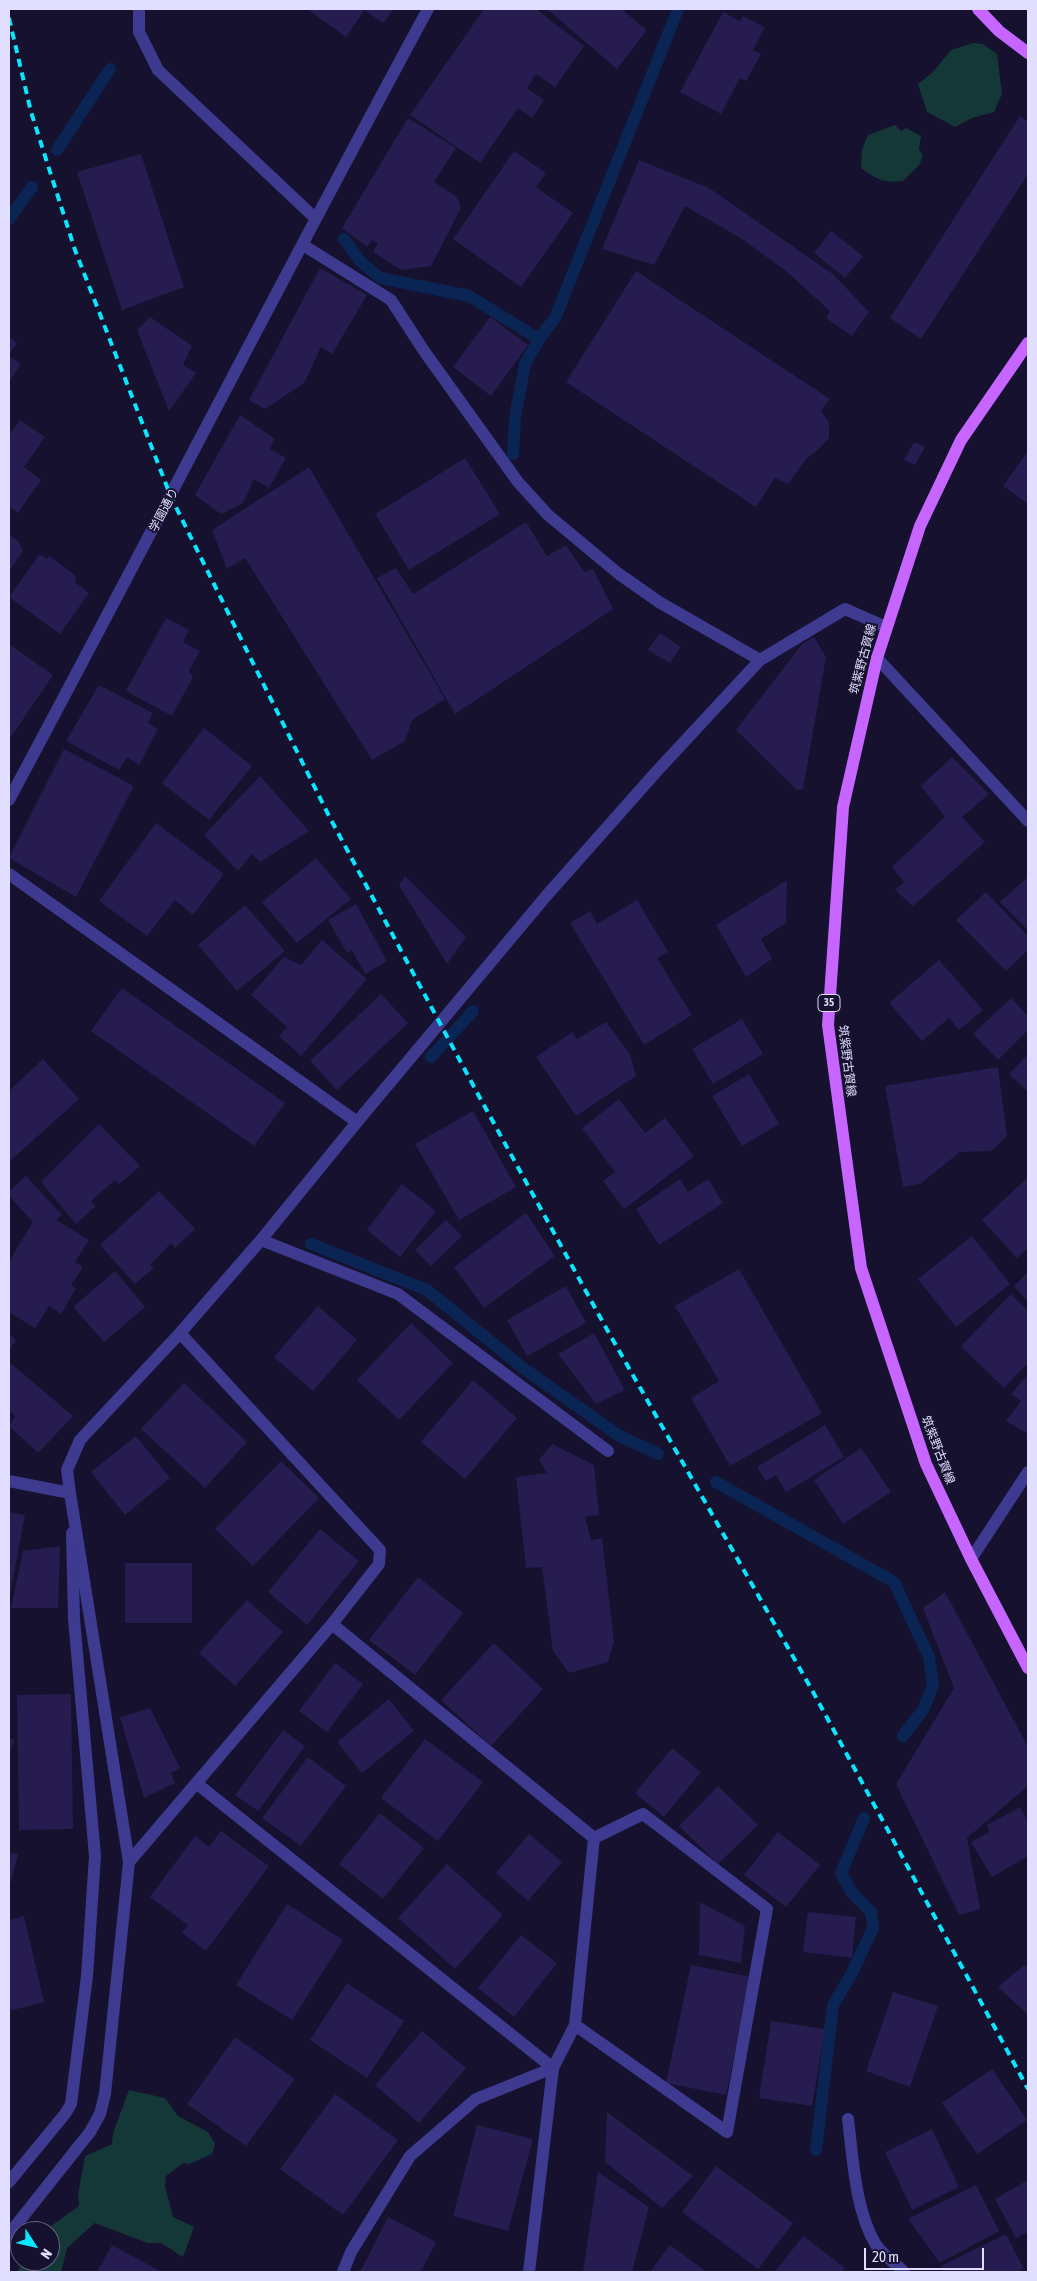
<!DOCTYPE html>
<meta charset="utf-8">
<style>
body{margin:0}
#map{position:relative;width:1037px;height:2281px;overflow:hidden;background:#16112e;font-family:"Asap Condensed",sans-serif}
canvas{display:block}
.frame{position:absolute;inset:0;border:10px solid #e1deff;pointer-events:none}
.north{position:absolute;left:10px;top:2221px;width:50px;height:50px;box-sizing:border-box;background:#16112e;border:1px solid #676382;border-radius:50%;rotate:125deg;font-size:14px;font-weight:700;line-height:20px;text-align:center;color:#e1deff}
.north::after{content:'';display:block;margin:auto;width:18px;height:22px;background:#0ae6ff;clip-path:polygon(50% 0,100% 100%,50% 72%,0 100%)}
.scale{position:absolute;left:864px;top:2248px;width:120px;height:22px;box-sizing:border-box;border:2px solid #e1deff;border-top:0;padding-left:6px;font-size:15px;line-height:18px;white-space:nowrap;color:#e1deff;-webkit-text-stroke:4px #16112e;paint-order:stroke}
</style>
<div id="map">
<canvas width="1037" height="2281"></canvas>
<div class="frame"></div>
<div class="north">N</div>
<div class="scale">20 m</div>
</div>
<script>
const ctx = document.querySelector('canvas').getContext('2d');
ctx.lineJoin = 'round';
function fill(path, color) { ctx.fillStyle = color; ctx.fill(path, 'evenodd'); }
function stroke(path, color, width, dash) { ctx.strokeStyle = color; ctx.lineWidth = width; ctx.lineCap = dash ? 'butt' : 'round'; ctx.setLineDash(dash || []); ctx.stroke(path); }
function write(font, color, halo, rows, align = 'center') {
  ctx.font = font + ' "Asap Condensed","Noto Sans JP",sans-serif'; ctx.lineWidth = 4; ctx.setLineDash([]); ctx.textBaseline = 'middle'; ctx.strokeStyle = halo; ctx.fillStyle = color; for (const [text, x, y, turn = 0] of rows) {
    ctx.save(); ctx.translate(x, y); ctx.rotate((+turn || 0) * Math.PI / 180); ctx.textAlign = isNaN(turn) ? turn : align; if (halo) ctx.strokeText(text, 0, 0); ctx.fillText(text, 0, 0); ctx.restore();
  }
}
const green = new Path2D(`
 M 973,43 L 983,44 L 997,54 L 1002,94 L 994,112 L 972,118 L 955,127 L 927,112 L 918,84 L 933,72 L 951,50 Z
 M 895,125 L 901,131 L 906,128 L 921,136 L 919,149 L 923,156 L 919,165 L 903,181 C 883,183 877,180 861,168 L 862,149 L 868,135 Z
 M 129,2090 L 165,2098 L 178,2116 L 208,2132 L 215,2144 L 212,2154 L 189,2164 L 183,2163 L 166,2176 L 165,2186 L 173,2217 L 194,2227 L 183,2257 L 161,2243 L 147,2243 L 95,2223 L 67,2248 L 61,2272 L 17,2272 L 24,2261 L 50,2261 L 50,2231 L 44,2231 L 79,2206 L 78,2195 L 85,2156 L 112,2144 L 113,2133 Z`);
const stream = new Path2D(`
 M 57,150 L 110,69
 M 9,219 L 32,187
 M 344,239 L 360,261 L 380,278 L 469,296 L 534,336 L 541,336 L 555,318 L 678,9
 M 513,454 L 515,417 L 525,364 L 541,336
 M 431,1057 L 473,1011
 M 311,1244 L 427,1290 L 523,1368 L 618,1435 L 658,1454
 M 716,1482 L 894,1582 L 929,1657 L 933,1685 L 923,1710 L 903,1736
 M 816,2150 L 833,2005 L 852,1973 L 873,1928 L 871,1912 L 852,1893 L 841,1873 L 864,1818`);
const building = new Path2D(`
 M 307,9 L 360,9 L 364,11 L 346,37 Z
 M 363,9 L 394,9 L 383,23 Z
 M 484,9 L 536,9 L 584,46 L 555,87 L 536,74 L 527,88 L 544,100 L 532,118 L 518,108 L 480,163 L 410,115 Z
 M 547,9 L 621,9 L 647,30 L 617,69 Z
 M 723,12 L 740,21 L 743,16 L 765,27 L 753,50 L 761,54 L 746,81 L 740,78 L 721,114 L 680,92 Z
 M 1020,116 L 1028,122 L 1028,174 L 921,339 L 890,318 Z
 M 408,118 L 456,148 L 434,182 L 457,197 L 461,208 L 431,266 L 401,270 L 373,252 L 378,244 L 372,240 L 367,247 L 342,228 Z
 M 514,151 L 546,173 L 536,187 L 573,213 L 521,287 L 453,239 Z
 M 141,154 L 184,287 L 122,310 L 77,172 Z
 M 639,160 L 709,188 L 834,275 L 869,312 L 852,336 L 826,318 L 830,311 L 786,271 L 742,239 L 685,206 L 654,265 L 602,249 Z
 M 831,231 L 863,256 L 845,278 L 814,253 Z
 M 320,268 L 367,295 L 332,354 L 321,347 L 304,383 L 265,409 L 249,400 Z
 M 636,271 L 830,399 L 821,411 L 829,422 L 829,438 L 819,449 L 807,458 L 788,484 L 775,478 L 756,507 L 566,382 Z
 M 150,317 L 192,346 L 183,365 L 196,373 L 169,411 L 137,330 Z
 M 490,317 L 528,345 L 491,396 L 453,367 Z
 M 9,337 L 17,343 L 9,355 Z
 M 9,356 L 21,364 L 9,382 Z
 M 240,415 L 275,439 L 270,449 L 286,458 L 269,488 L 254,479 L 243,503 L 221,514 L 195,495 Z
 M 20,420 L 45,437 L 24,467 L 41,480 L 18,513 L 9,506 L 9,435 Z
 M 914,442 L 925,447 L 915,465 L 904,460 Z
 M 1028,451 L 1028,504 L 1003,486 Z
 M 465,458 L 500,514 L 409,570 L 375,514 Z
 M 309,467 L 445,699 L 412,720 L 405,741 L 372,760 L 245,558 L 227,569 L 212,530 Z
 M 526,522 L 547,556 L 566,545 L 584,572 L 593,569 L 613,609 L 455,714 L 377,578 L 396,568 L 413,594 Z
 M 9,534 L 19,542 L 23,551 L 9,571 Z
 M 40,554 L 47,559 L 49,556 L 76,576 L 75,582 L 89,593 L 60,634 L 9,597 Z
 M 166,618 L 189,630 L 183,642 L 200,651 L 189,671 L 193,677 L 172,716 L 126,691 Z
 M 660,633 L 681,647 L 670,663 L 648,650 Z
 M 814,637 L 826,657 L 803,789 L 797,790 L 736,730 L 802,644 Z
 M 9,644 L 53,675 L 9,740 Z
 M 99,685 L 153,713 L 148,723 L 158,729 L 139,765 L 127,757 L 119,770 L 66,741 Z
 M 204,728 L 252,766 L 209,820 L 162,783 Z
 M 64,749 L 134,786 L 76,897 L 9,858 Z
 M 952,757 L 989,794 L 962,817 L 985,842 L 913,906 L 895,890 L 904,882 L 892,867 L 945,817 L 921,786 Z
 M 260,776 L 309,831 L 260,862 L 252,854 L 238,871 L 204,835 Z
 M 156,823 L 224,874 L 193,915 L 175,900 L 147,936 L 99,901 Z
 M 316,858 L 351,899 L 297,943 L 262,902 Z
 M 405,876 L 466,937 L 447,964 L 399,885 Z
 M 1028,877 L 1028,930 L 1000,902 Z
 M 787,880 L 786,923 L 761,939 L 772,959 L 746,977 L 716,925 Z
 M 986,892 L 1028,936 L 1028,950 L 1006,971 L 956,920 Z
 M 637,900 L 668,952 L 657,958 L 692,1015 L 644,1045 L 570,923 L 590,911 L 597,924 Z
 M 356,904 L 387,961 L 365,974 L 352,950 L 347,953 L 328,920 Z
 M 245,905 L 285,951 L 237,991 L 198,945 Z
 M 322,940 L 367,979 L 301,1056 L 279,1036 L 287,1027 L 251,995 L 284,957 L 301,965 Z
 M 939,960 L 983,1010 L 959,1030 L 949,1018 L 922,1041 L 889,1003 Z
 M 122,988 L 285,1103 L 254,1146 L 91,1031 Z
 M 381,994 L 408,1023 L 337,1090 L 310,1061 Z
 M 1011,998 L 1028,1016 L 1028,1030 L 998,1060 L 973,1034 Z
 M 742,1019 L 763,1054 L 713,1084 L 692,1049 Z
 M 606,1022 L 630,1054 L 636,1076 L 576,1116 L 536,1057 L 572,1032 L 577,1039 Z
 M 1028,1054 L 1028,1092 L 1009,1074 Z
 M 43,1059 L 79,1099 L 9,1162 L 9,1091 Z
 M 998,1067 L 1007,1136 L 991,1151 L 960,1152 L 920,1184 L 903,1187 L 885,1086 Z
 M 749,1074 L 779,1124 L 742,1146 L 712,1096 Z
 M 619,1099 L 645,1133 L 665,1118 L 694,1156 L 624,1209 L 603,1181 L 615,1172 L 582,1128 Z
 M 473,1111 L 516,1187 L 459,1220 L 415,1144 Z
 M 99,1124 L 140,1166 L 119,1184 L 115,1180 L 91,1201 L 96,1206 L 76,1224 L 41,1182 Z
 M 26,1176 L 62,1215 L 56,1220 L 89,1240 L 75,1262 L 83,1267 L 71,1285 L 76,1288 L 61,1314 L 49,1306 L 35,1328 L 9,1312 L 9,1261 L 33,1222 L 9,1196 L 9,1191 Z
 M 1027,1178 L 1028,1248 L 1017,1258 L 982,1220 Z
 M 680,1179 L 688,1192 L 708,1179 L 723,1203 L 659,1245 L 636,1209 Z
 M 402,1184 L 436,1211 L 400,1257 L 367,1230 Z
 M 159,1191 L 195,1229 L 175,1248 L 171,1243 L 150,1265 L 154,1268 L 135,1284 L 100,1245 Z
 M 526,1213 L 555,1256 L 484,1308 L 454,1267 Z
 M 446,1220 L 462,1236 L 431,1266 L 415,1250 Z
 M 972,1236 L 1010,1284 L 956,1327 L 918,1279 Z
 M 739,1269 L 822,1413 L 730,1466 L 691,1398 L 719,1381 L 675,1306 Z
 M 115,1271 L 145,1307 L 104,1342 L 73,1307 Z
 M 1028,1272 L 1028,1302 L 1014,1286 Z
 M 566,1286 L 586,1323 L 527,1356 L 507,1320 Z
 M 1011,1294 L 1028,1311 L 1028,1363 L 1004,1388 L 961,1346 Z
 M 318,1306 L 357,1340 L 313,1391 L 274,1357 Z
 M 411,1323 L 453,1363 L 399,1420 L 357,1380 Z
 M 594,1333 L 625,1390 L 596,1404 L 558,1354 Z
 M 9,1334 L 16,1340 L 9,1351 Z
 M 9,1362 L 73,1416 L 38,1453 L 9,1426 L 15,1416 L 9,1410 Z
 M 1028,1374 L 1028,1434 L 1006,1421 L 1021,1401 L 1011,1394 Z
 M 473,1380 L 517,1418 L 465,1479 L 421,1442 Z
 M 184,1383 L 247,1442 L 205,1488 L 141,1429 Z
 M 825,1425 L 844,1457 L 786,1492 L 776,1475 L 766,1481 L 757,1467 Z
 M 136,1436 L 170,1478 L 125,1515 L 91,1472 Z
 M 552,1444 L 594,1465 L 599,1515 L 585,1517 L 591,1540 L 602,1538 L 614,1642 L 608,1662 L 569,1673 L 553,1651 L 542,1567 L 526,1568 L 516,1477 L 547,1473 L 539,1460 Z
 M 861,1448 L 891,1492 L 843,1524 L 814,1480 Z
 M 281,1461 L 319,1498 L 253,1566 L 215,1529 Z
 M 9,1512 L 25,1515 L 10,1595 L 9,1595 Z
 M 320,1529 L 359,1561 L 307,1625 L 268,1592 Z
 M 60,1546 L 58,1608 L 11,1608 L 23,1551 Z
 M 125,1563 L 192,1563 L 192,1623 L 125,1623 Z
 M 418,1577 L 463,1613 L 415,1675 L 369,1640 Z
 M 945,1592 L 1028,1747 L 1028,1786 L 967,1838 L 980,1909 L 959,1915 L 896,1784 L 954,1688 L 923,1608 Z
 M 247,1600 L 283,1632 L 235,1686 L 199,1653 Z
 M 494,1643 L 543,1689 L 491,1746 L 441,1700 Z
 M 335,1663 L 363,1684 L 327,1732 L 299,1711 Z
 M 71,1694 L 73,1829 L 19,1830 L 17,1695 Z
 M 389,1699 L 414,1731 L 362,1773 L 337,1742 Z
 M 150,1708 L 180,1768 L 171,1773 L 175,1783 L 144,1798 L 120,1717 Z
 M 283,1730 L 305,1746 L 258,1811 L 235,1795 Z
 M 9,1738 L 14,1740 L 9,1756 Z
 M 425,1739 L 483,1782 L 438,1841 L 381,1798 Z
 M 672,1748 L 701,1772 L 664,1817 L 635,1793 Z
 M 308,1757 L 346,1786 L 301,1846 L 262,1818 Z
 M 718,1786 L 758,1825 L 718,1864 L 679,1826 Z
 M 1020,1807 L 1028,1821 L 1028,1856 L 992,1877 L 971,1842 L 989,1832 L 987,1825 Z
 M 380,1813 L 424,1848 L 383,1899 L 339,1864 Z
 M 221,1831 L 269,1866 L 206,1951 L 182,1933 L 188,1925 L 150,1897 L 195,1836 L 209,1847 Z
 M 778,1832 L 820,1865 L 786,1907 L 744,1875 Z
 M 529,1834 L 562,1862 L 528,1901 L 496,1873 Z
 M 9,1852 L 18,1854 L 9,1889 Z
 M 447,1864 L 503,1915 L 455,1969 L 398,1918 Z
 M 700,1902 L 745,1926 L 741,1963 L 699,1955 Z
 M 287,1904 L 343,1940 L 292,2020 L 236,1985 Z
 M 808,1912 L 856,1917 L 852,1958 L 803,1952 Z
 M 24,1916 L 44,2002 L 9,2011 L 9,1920 Z
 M 521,1935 L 557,1963 L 514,2017 L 478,1988 Z
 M 691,1965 L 751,1977 L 726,2095 L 666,2083 Z
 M 1023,1966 L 1028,1966 L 1028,2015 L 998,1987 Z
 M 347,1983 L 404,2021 L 367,2078 L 310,2040 Z
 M 893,1992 L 938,2006 L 910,2087 L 866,2071 Z
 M 771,2021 L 825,2029 L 812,2106 L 759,2098 Z
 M 422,2031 L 466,2068 L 419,2123 L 375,2085 Z
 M 235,2037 L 295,2079 L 246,2146 L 187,2104 Z
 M 992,2069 L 1027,2120 L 977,2154 L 942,2103 Z
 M 335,2094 L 398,2140 L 343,2215 L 280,2169 Z
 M 607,2112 L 693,2176 L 662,2208 L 605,2162 Z
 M 477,2125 L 533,2139 L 508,2231 L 453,2216 Z
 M 932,2129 L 959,2187 L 912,2210 L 885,2152 Z
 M 716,2166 L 793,2223 L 758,2269 L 682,2212 Z
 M 598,2172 L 649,2207 L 632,2272 L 583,2272 Z
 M 1028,2180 L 1028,2232 L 1016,2238 L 995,2199 Z
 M 976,2185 L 999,2231 L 940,2263 L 908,2219 Z
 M 388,2217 L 436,2242 L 421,2272 L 360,2272 Z
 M 1006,2234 L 1024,2269 L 1016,2272 L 944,2272 L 941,2266 Z
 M 803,2236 L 845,2268 L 842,2272 L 775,2272 Z
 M 112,2245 L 162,2272 L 97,2272 Z
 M 670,2245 L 707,2272 L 650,2272 Z`);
const service = new Path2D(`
 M 303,245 L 391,300 L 424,351 L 518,482 L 548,515 L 619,574 L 659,602 L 760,660
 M 877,658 L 1028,821
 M 971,1559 L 1028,1472
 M 9,2182 L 65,2114 L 71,2104 L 87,1976 L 95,1856 L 74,1619 L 72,1533
 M 343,2272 L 351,2252 L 410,2156 L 476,2099 L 553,2068`);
const minor = new Path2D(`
 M 139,9 L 139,32 L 158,70 L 315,218
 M 9,800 C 150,537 286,271 428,9
 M 9,874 L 357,1122
 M 261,1240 L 398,1294 L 608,1451
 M 9,1481 L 70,1493 L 129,1862 L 105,2094 L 100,2114 L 90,2132 L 9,2234
 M 70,1493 L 67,1470 L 80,1440 L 180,1333 L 261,1240 L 357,1122 L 547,895 L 657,771 L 760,660 L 845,609 L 886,627
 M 332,1624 L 594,1838 L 575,2025 L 553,2068
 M 196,1783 L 553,2068 L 529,2272
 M 129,1862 L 332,1624 L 379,1564 L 380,1550 L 180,1333
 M 575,2025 L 727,2132 L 767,1909 L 643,1814 L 594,1838
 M 848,2119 C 853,2159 855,2210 876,2245 C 883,2255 896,2264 904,2272`);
const primary = new Path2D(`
 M 978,9 L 999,31 L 1028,53
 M 1028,343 L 961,440 L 920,526 L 877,658 L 843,807 L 828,1025 L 861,1268 L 926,1464 L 971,1559 L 1028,1668`);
const rail = new Path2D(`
 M 9,18 L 31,112 L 75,250 L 171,497 L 246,649 L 329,816 L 480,1098 L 605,1326 L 812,1690 L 1028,2089`);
const shields = [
 [829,1003,22]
];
const shieldNames = [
 ["35",829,1003]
];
const streetNames = [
 ["学園通り",164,510,-62],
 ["筑紫野古賀線",863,659,-75],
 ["筑紫野古賀線",847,1061,83],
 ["筑紫野古賀線",938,1450,69]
];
fill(green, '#133837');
stroke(stream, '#0a2553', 12);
fill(building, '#261c50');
stroke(service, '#3d3a8f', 12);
stroke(minor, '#3d3a8f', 12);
stroke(primary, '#c665ff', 12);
stroke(rail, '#0ae6ff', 4, [8, 6]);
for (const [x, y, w] of shields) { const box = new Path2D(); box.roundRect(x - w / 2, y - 8.5, w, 17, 4); ctx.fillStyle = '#16112e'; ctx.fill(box); stroke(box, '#e1deff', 1); }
write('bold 11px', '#e1deff', null, shieldNames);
write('12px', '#e1deff', '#16112e', streetNames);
</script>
